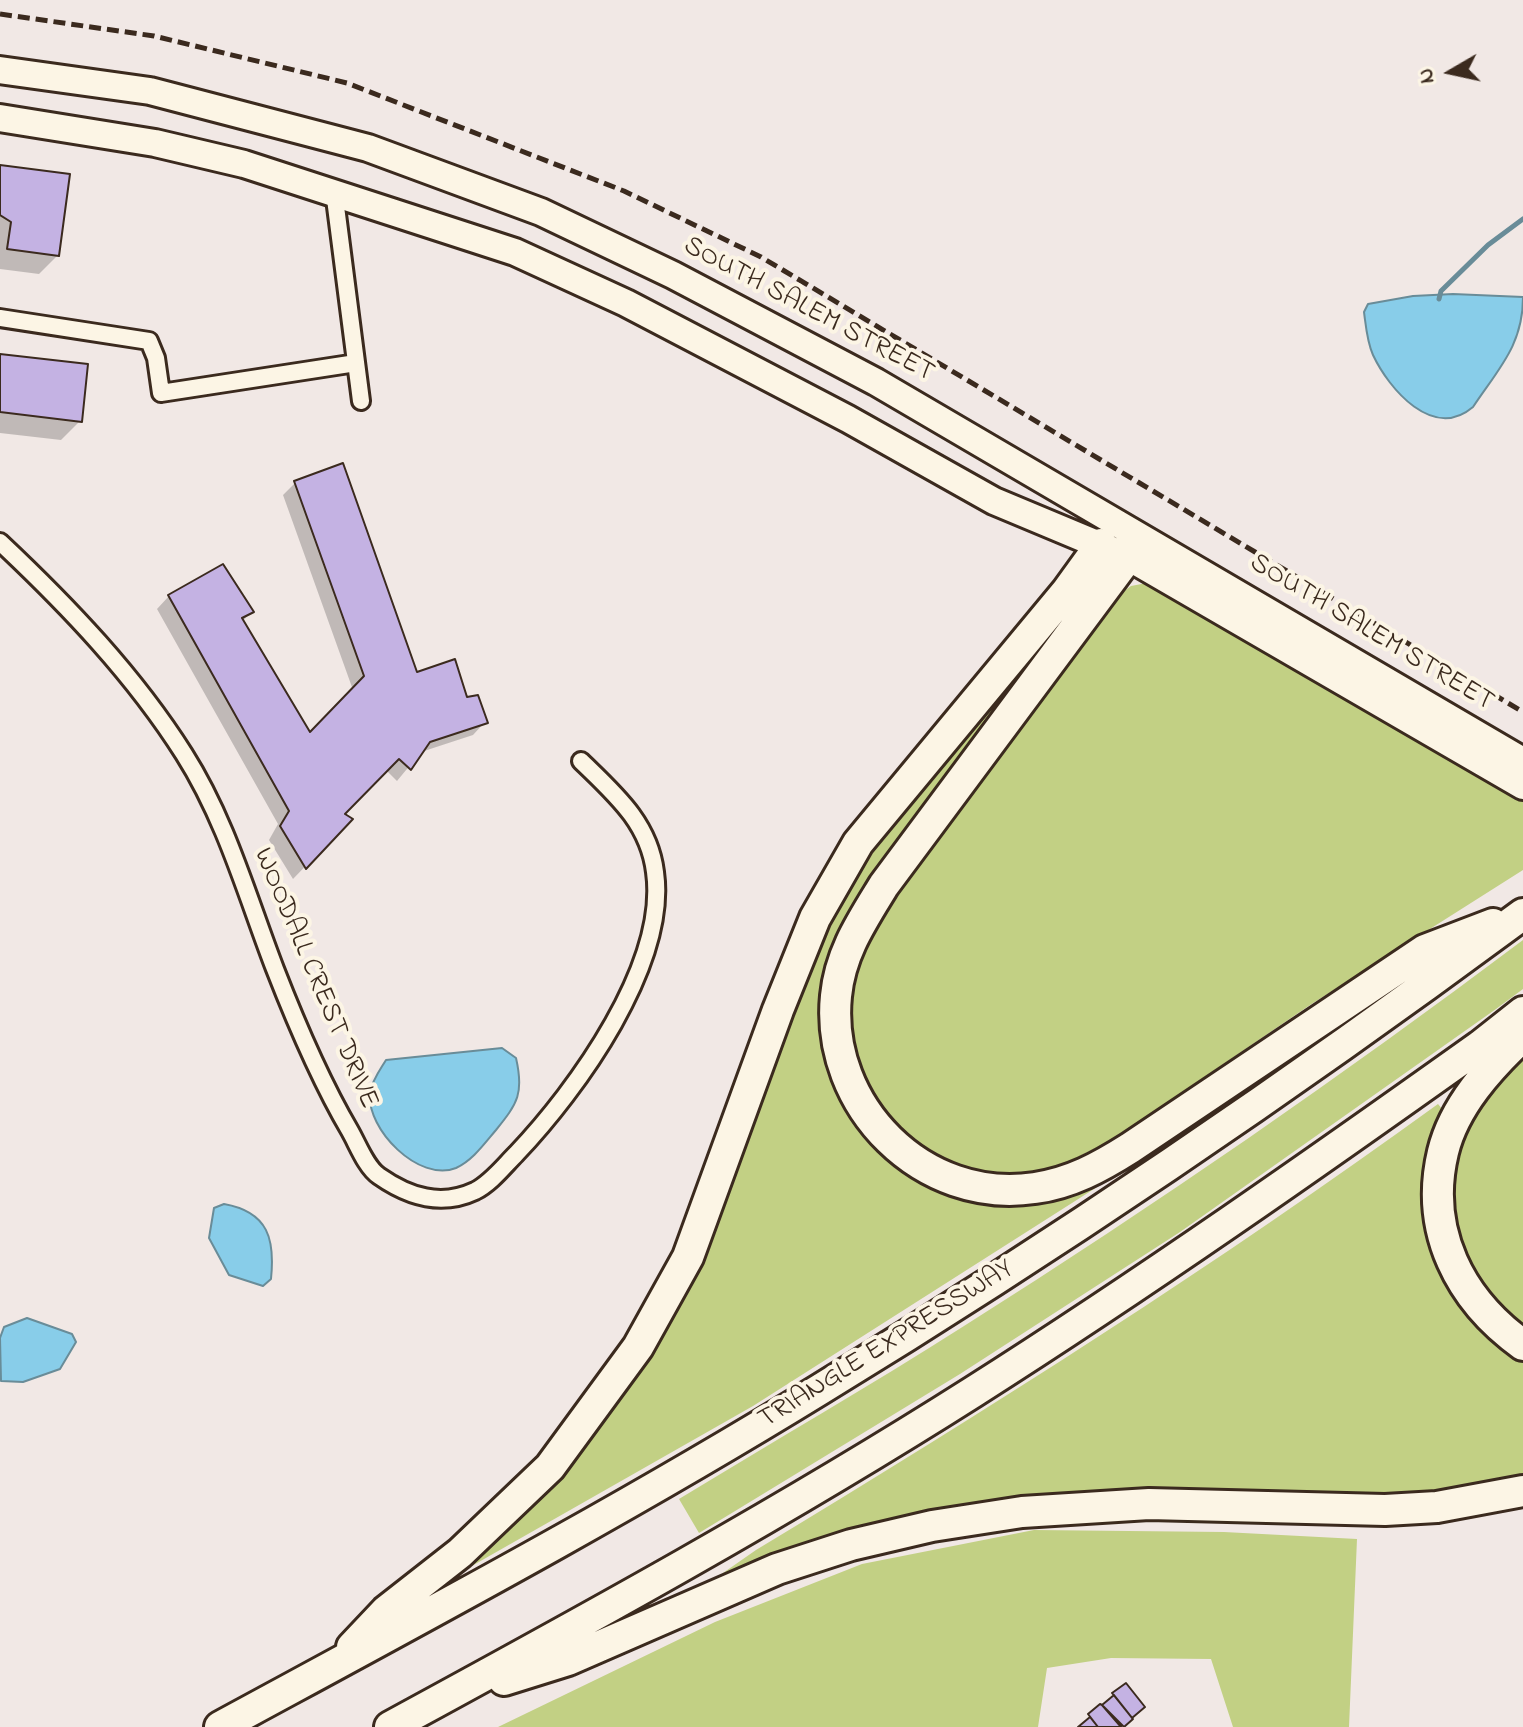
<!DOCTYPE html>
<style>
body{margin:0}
#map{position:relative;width:1523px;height:1727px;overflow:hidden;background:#f1e8e5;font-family:"Indie Flower",sans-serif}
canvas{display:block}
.north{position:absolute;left:1411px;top:32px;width:80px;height:80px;-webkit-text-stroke:6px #fcf5e5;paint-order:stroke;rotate:261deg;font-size:22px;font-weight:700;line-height:32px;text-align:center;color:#3b2a1e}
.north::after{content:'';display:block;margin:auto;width:28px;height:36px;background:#3b2a1e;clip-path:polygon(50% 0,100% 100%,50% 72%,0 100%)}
</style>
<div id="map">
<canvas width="1523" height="1727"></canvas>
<div class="north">N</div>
</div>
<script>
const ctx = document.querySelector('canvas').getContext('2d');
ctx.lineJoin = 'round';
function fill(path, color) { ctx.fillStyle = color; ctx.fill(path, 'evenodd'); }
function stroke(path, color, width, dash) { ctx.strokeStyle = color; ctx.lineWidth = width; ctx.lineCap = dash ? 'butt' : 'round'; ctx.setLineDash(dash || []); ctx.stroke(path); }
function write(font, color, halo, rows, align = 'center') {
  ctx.font = font + ' "Indie Flower",sans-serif'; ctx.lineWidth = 8; ctx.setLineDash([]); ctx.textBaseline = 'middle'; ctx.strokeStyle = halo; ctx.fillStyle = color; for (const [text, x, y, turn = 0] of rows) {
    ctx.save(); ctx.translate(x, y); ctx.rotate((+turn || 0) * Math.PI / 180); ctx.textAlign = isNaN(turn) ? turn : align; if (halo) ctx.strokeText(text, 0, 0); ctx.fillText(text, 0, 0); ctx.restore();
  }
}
const green = new Path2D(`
 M 1152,582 L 1523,797 L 1523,870 L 1310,1005 L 1112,1140 L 1062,1165 L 1022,1174 L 982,1172 L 942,1159 L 903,1140 L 854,1075 L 845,989 L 856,946 L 1110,601 L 1131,586 Z
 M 995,692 L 1005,700 L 967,754 L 825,1018 L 921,1177 L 1102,1177 L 1105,1182 L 753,1406 L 470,1567 L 465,1559 L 590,1431 L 751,1110 L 850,872 Z
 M 1523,940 L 1523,989 L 1496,1009 L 1180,1232 L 960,1374 L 699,1533 L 679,1499 C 774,1441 870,1386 964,1326 C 1156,1205 1342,1076 1523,940 Z
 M 1523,1052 L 1523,1336 L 1475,1289 L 1449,1221 L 1452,1151 L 1502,1068 Z
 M 1438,1104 L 1447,1115 L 1433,1227 L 1523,1357 L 1523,1483 L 1416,1500 L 1094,1498 L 726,1578 L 723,1573 L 756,1550 C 988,1410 1218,1264 1438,1104 Z
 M 1034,1530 L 1224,1532 L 1357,1539 L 1349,1727 L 1233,1727 L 1211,1659 L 1111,1658 L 1047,1668 L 1038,1727 L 498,1727 L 715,1622 L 862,1564 Z`);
const water = new Path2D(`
 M 1453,294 L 1523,297 C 1523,345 1499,368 1473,407 C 1433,441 1389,389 1373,355 C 1367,342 1366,327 1364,312 L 1368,304 L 1413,296 Z
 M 502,1048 L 516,1058 C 524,1093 518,1103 496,1130 C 484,1144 473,1160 456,1168 C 419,1183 366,1129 370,1093 C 372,1080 380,1070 386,1060 Z
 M 224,1204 C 269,1212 275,1240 271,1279 L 263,1286 L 229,1275 L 209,1238 L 214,1208 Z
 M 27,1318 L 72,1334 L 76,1342 L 60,1369 L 23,1382 L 1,1381 L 0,1338 L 4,1327 Z`);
const shadow = new Path2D(`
 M 0,167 L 58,255 L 39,274 L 0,269 Z
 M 0,356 L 80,421 L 61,440 L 0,433 Z
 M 295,483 L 416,674 L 466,700 L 485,722 L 473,735 L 421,752 L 397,781 L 386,770 L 342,815 L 350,820 L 293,879 L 269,840 L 278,824 L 157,609 L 169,596 L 251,612 L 242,622 L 310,735 L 353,690 L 283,495 Z`);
const stream = new Path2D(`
 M 1439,299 L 1441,291 L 1488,245 L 1523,219`);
const building = new Path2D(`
 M 0,165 L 70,174 L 59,256 L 7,249 L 11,222 L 0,215 Z
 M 0,354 L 88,364 L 82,422 L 0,412 Z
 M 343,463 L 417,672 L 455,659 L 467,697 L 478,695 L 488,723 L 430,742 L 411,770 L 399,759 L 345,814 L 353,819 L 306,869 L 280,826 L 289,811 L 168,595 L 223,564 L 254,612 L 242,618 L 310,732 L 364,676 L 294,481 Z
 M 1126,1683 L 1145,1707 L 1132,1718 L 1112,1693 Z
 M 1114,1695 L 1133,1719 L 1124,1727 L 1102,1705 Z
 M 1100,1704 L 1102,1705 L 1121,1727 L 1098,1727 L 1088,1714 Z
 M 1090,1717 L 1098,1727 L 1078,1727 Z`);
const minor = new Path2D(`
 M 334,191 L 361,401
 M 0,318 L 149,341 L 156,358 L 161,393 L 356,363
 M 0,542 C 68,606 134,675 184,754 C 226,820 247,896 275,969 C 296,1023 320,1080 350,1131 C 358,1145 366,1167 379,1176 C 409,1197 441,1207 475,1191 C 491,1183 504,1166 516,1154 C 577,1090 668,964 655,872 C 649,823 615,794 581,761`);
const primary = new Path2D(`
 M 0,70 L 150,91 L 368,148 L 541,212 L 673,275 L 876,382 L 1523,761
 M 0,118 L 155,143 L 244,164 L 515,252 L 626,303 L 848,419 L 994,501 L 1128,557 L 1523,786`);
const motorway = new Path2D(`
 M 1128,557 L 884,885 C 862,921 840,953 836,996 C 825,1106 923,1205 1035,1188 C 1071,1183 1100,1167 1130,1148 L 1425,950 L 1493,924
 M 1523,1036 C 1490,1067 1454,1106 1443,1152 C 1424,1231 1460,1300 1523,1345
 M 352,1647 L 386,1611 L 460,1553 L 550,1467 L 638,1347 L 688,1257 L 778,1010 L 815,918 L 858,843 L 1067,591 L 1101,544
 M 504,1680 L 568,1660 L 777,1569 L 851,1545 L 932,1526 L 1022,1512 L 1149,1504 L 1385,1510 L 1437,1507 L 1523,1491
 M 220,1727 C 421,1618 624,1510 819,1390 C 1061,1242 1295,1083 1523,914
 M 390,1727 C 587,1620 784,1512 973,1392 C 1146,1282 1313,1165 1480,1046 L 1523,1012`);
const rail = new Path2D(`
 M 0,14 L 154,36 L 347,83 L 624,191 L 761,257 L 1523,712`);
const streetNames = [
 ["SOUTH SALEM STREET",808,311,28],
 ["SOUTH SALEM STREET",1371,634,31],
 ["WOODALL CREST DRIVE",314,979,67],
 ["TRIANGLE EXPRESSWAY",887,1346,-32]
];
fill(green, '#c2d084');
fill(water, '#88cde9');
stroke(water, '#698c98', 2);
fill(shadow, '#0003');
stroke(stream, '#698c98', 5);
fill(building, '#c4b2e3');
stroke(building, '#3b2a1e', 2);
stroke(minor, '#3b2a1e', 22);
stroke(primary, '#3b2a1e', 32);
stroke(motorway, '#3b2a1e', 36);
stroke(minor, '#fcf5e5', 16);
stroke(primary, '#fcf5e5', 26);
stroke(motorway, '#fcf5e5', 30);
stroke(rail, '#3b2a1e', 5, [12, 6]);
write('28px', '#3b2a1e', '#fcf5e5', streetNames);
</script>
